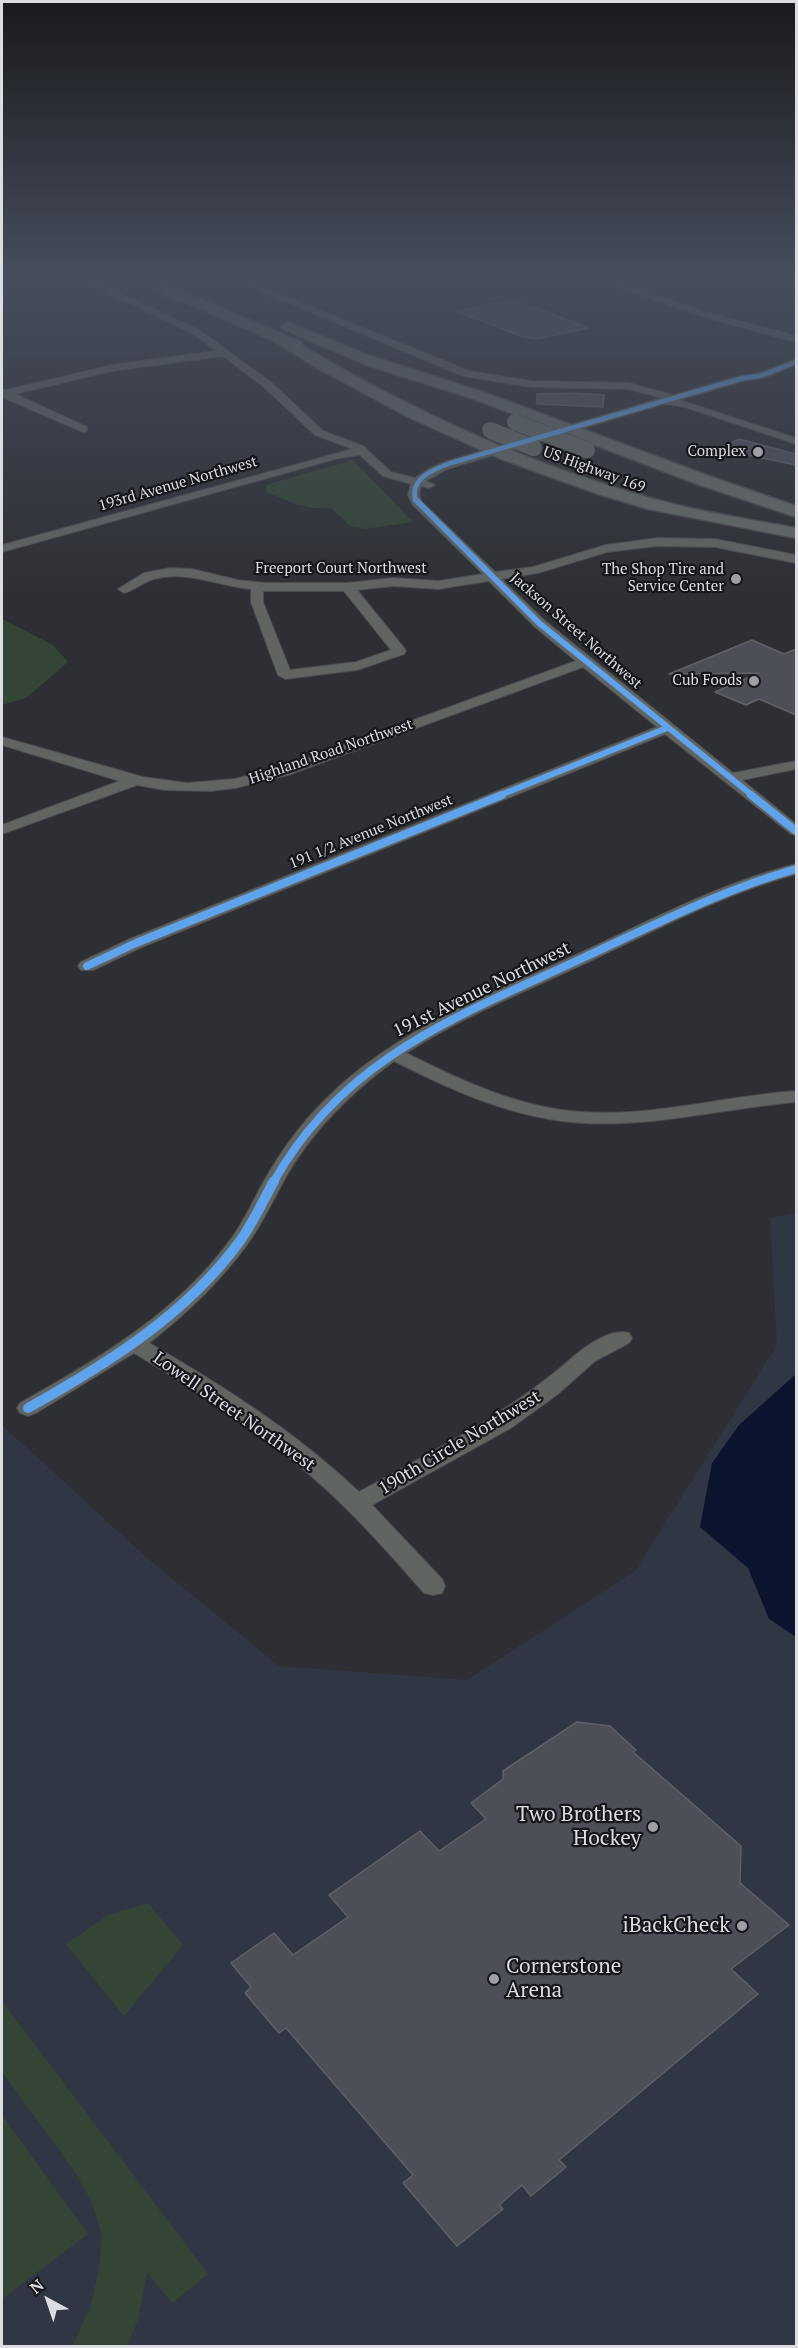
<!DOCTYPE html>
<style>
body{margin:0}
#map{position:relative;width:798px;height:2348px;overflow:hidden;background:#2e2f34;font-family:"PT Serif",serif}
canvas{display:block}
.frame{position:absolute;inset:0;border:3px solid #dbdde3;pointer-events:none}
.north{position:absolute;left:18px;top:2270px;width:60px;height:60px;-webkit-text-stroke:4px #15171b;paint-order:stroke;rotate:320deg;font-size:16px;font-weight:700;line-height:24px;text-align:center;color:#dbdde3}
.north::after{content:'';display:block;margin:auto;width:21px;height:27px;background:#dbdde3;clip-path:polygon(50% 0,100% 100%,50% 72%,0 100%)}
</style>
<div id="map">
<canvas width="798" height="2348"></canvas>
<div class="frame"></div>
<div class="north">N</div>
</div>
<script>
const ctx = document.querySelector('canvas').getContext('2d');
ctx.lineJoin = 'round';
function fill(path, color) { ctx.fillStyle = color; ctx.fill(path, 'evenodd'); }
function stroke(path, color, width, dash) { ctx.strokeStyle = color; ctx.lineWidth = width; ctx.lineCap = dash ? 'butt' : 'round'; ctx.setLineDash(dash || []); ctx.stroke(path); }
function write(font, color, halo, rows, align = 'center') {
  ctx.font = font + ' "PT Serif",serif'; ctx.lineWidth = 4.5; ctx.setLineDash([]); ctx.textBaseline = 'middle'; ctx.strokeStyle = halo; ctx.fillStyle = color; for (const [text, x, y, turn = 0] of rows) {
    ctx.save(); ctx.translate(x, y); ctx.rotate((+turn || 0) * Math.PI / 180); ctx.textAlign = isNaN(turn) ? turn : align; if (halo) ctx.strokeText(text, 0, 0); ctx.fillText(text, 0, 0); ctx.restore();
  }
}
const built = new Path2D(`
 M 796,1213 L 796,2346 L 2,2346 L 2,1425 L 147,1558 L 279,1666 L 467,1680 L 635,1571 L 777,1345 L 770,1218 Z`);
const green = new Path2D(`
 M 353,460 L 413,522 L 365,529 L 350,526 L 331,508 C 306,510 289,502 267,492 L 266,486 L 272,483 Z
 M 2,619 L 53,645 L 68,662 L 26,698 L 2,705 Z
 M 148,1903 L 183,1945 L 124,2016 L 66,1944 L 108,1915 Z
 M 2,2001 L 208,2274 L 172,2303 L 147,2272 L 138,2320 L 127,2346 L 72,2346 L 91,2305 L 99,2268 L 102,2237 L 92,2202 L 73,2169 L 2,2072 Z
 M 2,2115 L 88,2234 L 2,2299 Z`);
const water = new Path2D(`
 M 796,1374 L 796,1637 L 769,1619 L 748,1568 L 700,1527 L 712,1463 L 739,1425 Z`);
const building = new Path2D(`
 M 512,300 L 541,310 L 589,328 L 537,339 L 523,337 L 456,311 Z
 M 570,393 L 604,395 L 603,407 L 537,404 L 537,394 Z
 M 739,439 L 796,454 L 796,465 L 718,449 Z
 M 752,640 L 784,654 L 796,649 L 796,715 L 759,699 L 746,705 L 715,692 L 759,673 L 669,674 Z
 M 577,1722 L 610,1726 L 636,1750 L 633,1752 L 741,1846 L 740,1883 L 789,1925 L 731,1969 L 758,1994 L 559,2160 L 566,2167 L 531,2196 L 522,2185 L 499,2205 L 503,2209 L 457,2246 L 403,2183 L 413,2175 L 286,2028 L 279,2033 L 245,1993 L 251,1987 L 231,1963 L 274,1933 L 293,1955 L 348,1917 L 329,1895 L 420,1831 L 439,1851 L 486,1819 L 471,1803 L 503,1779 L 503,1771 Z`);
const minor = new Path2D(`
 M 72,275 L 82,275 L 199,330 L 272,383 L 323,431 L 363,446 L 391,472 L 415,478 L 430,468 L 447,461 L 662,398 L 629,389 L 531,387 L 463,376 L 222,275 L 233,275 L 469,371 L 531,381 L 629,383 L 673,395 L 739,376 L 758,373 L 796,359 L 796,365 L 764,378 L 744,381 L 679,400 L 796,438 L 796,444 L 685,407 L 664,404 L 447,469 L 426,481 L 435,485 L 429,488 L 421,486 L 419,495 L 422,502 L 495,572 L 533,567 L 606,545 L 657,538 L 715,539 L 796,555 L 796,563 L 715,547 L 657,546 L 607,552 L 538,573 L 501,579 L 544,620 L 733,773 L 796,761 L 796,769 L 742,780 L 796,824 L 796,835 L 791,834 L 665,734 L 142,947 L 93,970 L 81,970 L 78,966 L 81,962 L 130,939 L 657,727 L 583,667 L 288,775 L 235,788 L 211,791 L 165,790 L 137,785 L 2,834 L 2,825 L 120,781 L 2,745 L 2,737 L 143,777 L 187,783 L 235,779 L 301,761 L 576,661 L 534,626 L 489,581 L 438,589 L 393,586 L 357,590 L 404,648 L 406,651 L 404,654 L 357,670 L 285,679 L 278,675 L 251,602 L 251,589 C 218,586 186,570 154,579 C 143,582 135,590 124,593 L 118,589 L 144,573 L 170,568 L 192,569 L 238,580 L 265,583 L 348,583 L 393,578 L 438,581 L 483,574 L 413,505 L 408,495 L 411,484 L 383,476 L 360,455 L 339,458 L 2,552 L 2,545 L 353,449 L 315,435 L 264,387 L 223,356 L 112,371 L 15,394 L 87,427 L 87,431 L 83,432 L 2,397 L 2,389 L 6,390 L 112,365 L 216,351 L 193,334 ZM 263,591 L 344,591 L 391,650 L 356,662 L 290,670 L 263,602 Z
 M 582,275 L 594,275 L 706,312 L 796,336 L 796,342 L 700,316 Z
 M 783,275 L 792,275 L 796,280 L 796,288 L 793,287 Z
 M 796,864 L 796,874 C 724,894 658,929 590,961 C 528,990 464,1016 406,1053 C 462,1081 519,1108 582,1112 C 654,1117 725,1096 796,1091 L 796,1102 C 726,1108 654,1127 583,1123 C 515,1119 453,1091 394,1061 C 352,1092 317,1126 290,1170 C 275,1195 264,1222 246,1246 C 219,1283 185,1315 149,1343 C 223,1386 296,1432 359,1492 C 433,1451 508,1414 572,1358 C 585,1346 611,1328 629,1333 L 632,1338 L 629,1343 L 595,1361 L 558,1394 L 511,1428 L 372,1505 L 442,1579 L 445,1586 L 442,1593 L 433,1595 L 424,1593 C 388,1552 352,1511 310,1475 C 256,1428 195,1390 134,1353 L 36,1413 L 28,1416 L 20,1413 L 17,1408 L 20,1403 C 99,1359 180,1311 233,1236 C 245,1219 254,1199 264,1181 C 280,1153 299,1126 322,1103 C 392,1030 490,995 580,953 C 651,920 720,883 796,864 Z`);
const highway = new Path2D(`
 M 126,275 L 144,275 L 301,342 L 303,346 C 414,412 532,466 658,500 C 703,513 750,519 796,528 L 796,538 L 648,509 L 598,494 L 501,459 L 408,417 L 317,368 L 272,340 L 128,278 Z
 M 288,322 L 365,354 L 486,393 L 709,476 L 796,506 L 796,517 L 697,484 L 474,399 L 369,366 L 283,329 L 281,326 Z`);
const highwayBridge = new Path2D(`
 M 515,422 L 587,450
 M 490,430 L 534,448`);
const cyclewayFar3 = new Path2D(`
 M 416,501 C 408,479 434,469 451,463 L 743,378 L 760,376 L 796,362`);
const cyclewayFar2 = new Path2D(`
 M 416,500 L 539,623 L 753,796
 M 498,796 L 667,728`);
const cyclewayFar1 = new Path2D(`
 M 751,795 L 796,831
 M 87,966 L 136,943 L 502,795
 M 273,1183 C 344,1055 462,1015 587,956 C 656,924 722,890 796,869`);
const cycleway = new Path2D(`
 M 28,1408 C 107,1364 186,1315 240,1241 C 253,1223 263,1201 274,1181`);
const markers = [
 [758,452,6,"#9ea0a6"],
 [736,579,6,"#9ea0a6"],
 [754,681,6,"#9ea0a6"],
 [653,1827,6,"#9ea0a6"],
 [742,1926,6,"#9ea0a6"],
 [494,1979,6,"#9ea0a6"]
];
const farPoinames = [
 ["Complex",746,452],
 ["The Shop Tire and",724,570],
 ["Service Center",724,587],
 ["Cub Foods",742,681]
];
const farStreetnames = [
 ["US Highway 169",594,470,20],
 ["193rd Avenue Northwest",178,484,-16],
 ["Freeport Court Northwest",341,569],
 ["Jackson Street Northwest",576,631,41],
 ["Highland Road Northwest",331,752,-19],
 ["191 1/2 Avenue Northwest",371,832,-22]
];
const streetNames = [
 ["191st Avenue Northwest",482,990,-26],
 ["Lowell Street Northwest",234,1412,35],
 ["190th Circle Northwest",460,1443,-31]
];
const nearPoinames = [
 ["Two Brothers",641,1815],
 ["Hockey",641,1839],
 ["iBackCheck",730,1926],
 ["Cornerstone",506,1967,"left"],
 ["Arena",506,1991,"left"]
];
fill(built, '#313644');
fill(green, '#344535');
fill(water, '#0b132f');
fill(building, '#4c4f58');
stroke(building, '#606166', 1.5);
stroke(minor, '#4b4c4f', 2);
stroke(highway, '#4b4c4f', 3);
fill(minor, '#616562');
fill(highway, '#666c69');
stroke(highwayBridge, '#4b4c4f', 17, []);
stroke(highwayBridge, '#666c69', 16);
stroke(cyclewayFar3, '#60a3ed', 4.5);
stroke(cyclewayFar2, '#60a3ed', 6);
stroke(cyclewayFar1, '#60a3ed', 8);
stroke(cycleway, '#60a3ed', 10);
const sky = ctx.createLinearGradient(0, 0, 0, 603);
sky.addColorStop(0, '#191a1d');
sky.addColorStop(0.46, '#464d5c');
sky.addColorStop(1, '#464d5c00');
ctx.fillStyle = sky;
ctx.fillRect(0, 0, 798, 603);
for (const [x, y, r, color] of markers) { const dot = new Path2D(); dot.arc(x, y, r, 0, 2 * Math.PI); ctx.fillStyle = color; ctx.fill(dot); stroke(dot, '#15171b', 2); }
write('15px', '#dbdde3', '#15171b', farPoinames, 'right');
write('15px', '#dbdde3', '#15171b', farStreetnames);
write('18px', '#dbdde3', '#15171b', streetNames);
write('21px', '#dbdde3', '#15171b', nearPoinames, 'right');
</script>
